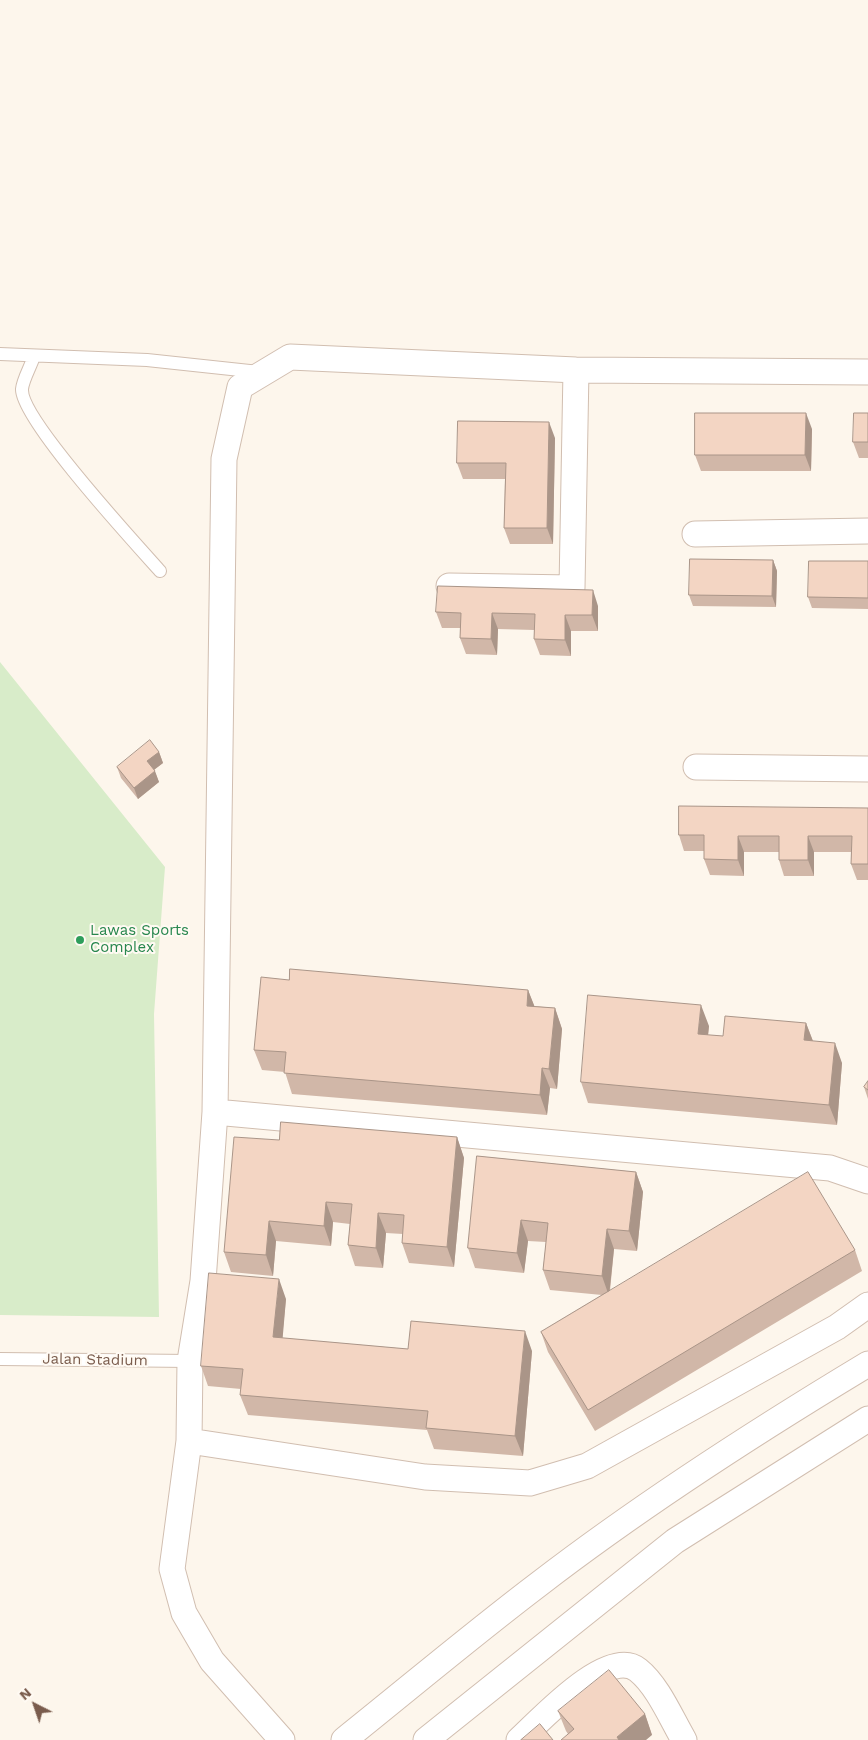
<!DOCTYPE html>
<style>
body{margin:0}
#map{position:relative;width:868px;height:1740px;overflow:hidden;background:#fdf6ec;font-family:"Work Sans",sans-serif}
canvas{display:block}
.north{position:absolute;left:10px;top:1680px;width:50px;height:50px;-webkit-text-stroke:4px #fffaf3;paint-order:stroke;rotate:319deg;font-size:14px;font-weight:700;line-height:20px;text-align:center;color:#7a5c4d}
.north::after{content:'';display:block;margin:auto;width:18px;height:22px;background:#7a5c4d;clip-path:polygon(50% 0,100% 100%,50% 72%,0 100%)}
</style>
<div id="map">
<canvas width="868" height="1740"></canvas>
<div class="north">N</div>
</div>
<script>
const ctx = document.querySelector('canvas').getContext('2d');
ctx.lineJoin = 'round';
function fill(path, color) { ctx.fillStyle = color; ctx.fill(path, 'evenodd'); }
function stroke(path, color, width, dash) { ctx.strokeStyle = color; ctx.lineWidth = width; ctx.lineCap = dash ? 'butt' : 'round'; ctx.setLineDash(dash || []); ctx.stroke(path); }
function write(font, color, halo, rows, align = 'center') {
  ctx.font = font + ' "Work Sans",sans-serif'; ctx.lineWidth = 4; ctx.setLineDash([]); ctx.textBaseline = 'middle'; ctx.strokeStyle = halo; ctx.fillStyle = color; for (const [text, x, y, turn = 0] of rows) {
    ctx.save(); ctx.translate(x, y); ctx.rotate((+turn || 0) * Math.PI / 180); ctx.textAlign = isNaN(turn) ? turn : align; if (halo) ctx.strokeText(text, 0, 0); ctx.fillText(text, 0, 0); ctx.restore();
  }
}
const green = new Path2D(`
 M 0,662 L 165,867 L 154,1014 L 159,1317 L 0,1315 Z`);
const service = new Path2D(`
 M 0,354 L 147,360 L 259,372
 M 34,356 C 31,366 23,379 22,389 C 20,418 135,543 160,571
 M 0,1359 L 190,1361`);
const minor = new Path2D(`
 M 695,534 L 868,531
 M 449,586 L 572,588 L 576,370
 M 696,767 L 868,769
 M 215,1112 L 830,1168 L 868,1181
 M 189,1441 L 425,1477 L 530,1483 L 587,1466 L 837,1327 L 868,1305
 M 282,1740 L 212,1661 L 184,1613 L 172,1569 L 189,1441 L 190,1361 L 203,1281 L 215,1112 L 224,459 L 240,387 L 290,357 L 576,370 L 868,372
 M 344,1740 C 409,1688 473,1634 539,1584 C 643,1504 755,1432 868,1364
 M 426,1740 L 675,1541 L 868,1419
 M 519,1740 C 540,1721 608,1646 638,1670 C 658,1686 671,1718 684,1740`);
const wall = new Path2D(`
 M 868,413 L 868,458 L 859,458 L 853,442 Z
 M 812,429 L 811,471 L 701,471 L 695,455 Z
 M 555,438 L 553,544 L 510,544 L 504,528 L 505,479 L 463,479 L 457,463 Z
 M 773,560 L 777,571 L 776,607 L 693,606 L 689,595 Z
 M 868,561 L 868,609 L 812,608 L 808,597 Z
 M 598,606 L 598,631 L 571,631 L 571,656 L 540,655 L 534,639 L 534,630 L 498,629 L 497,655 L 466,654 L 460,638 L 460,628 L 442,628 L 436,612 Z
 M 159,752 L 163,763 L 154,770 L 159,782 L 138,799 L 121,778 L 117,767 Z
 M 868,808 L 868,880 L 857,880 L 851,864 L 851,852 L 814,852 L 814,876 L 784,876 L 779,860 L 779,852 L 744,852 L 744,876 L 710,875 L 704,859 L 704,851 L 684,851 L 679,835 Z
 M 289,980 L 528,990 L 534,1006 L 555,1008 L 562,1029 L 557,1089 L 550,1088 L 547,1115 L 292,1094 L 285,1072 L 262,1070 L 254,1050 Z
 M 806,1023 L 813,1041 L 842,1063 L 837,1125 L 588,1103 L 581,1082 L 709,1026 L 708,1035 L 723,1036 Z
 M 864,1087 L 868,1090 L 868,1099 Z
 M 457,1137 L 464,1158 L 454,1267 L 409,1263 L 402,1243 L 403,1234 L 386,1233 L 383,1268 L 355,1266 L 348,1245 L 350,1224 L 333,1222 L 331,1246 L 276,1241 L 273,1276 L 231,1272 L 224,1252 L 279,1140 Z
 M 477,1156 L 636,1172 L 643,1192 L 637,1251 L 614,1249 L 610,1291 L 855,1250 L 862,1271 L 595,1431 L 548,1352 L 541,1332 L 602,1295 L 550,1290 L 543,1270 L 546,1242 L 528,1241 L 524,1273 L 475,1268 L 468,1248 Z
 M 286,1299 L 282,1338 L 408,1349 L 532,1351 L 523,1456 L 434,1449 L 427,1430 L 248,1415 L 240,1395 L 241,1389 L 208,1386 L 201,1366 Z
 M 558,1711 L 645,1714 L 652,1735 L 568,1734 L 566,1731 Z`);
const shadedWall = new Path2D(`
 M 806,413 L 812,429 L 811,471 L 805,455 Z
 M 549,422 L 555,438 L 553,544 L 547,528 Z
 M 773,560 L 777,571 L 776,607 L 772,596 Z
 M 593,590 L 598,606 L 598,631 L 592,615 Z
 M 492,613 L 498,629 L 497,655 L 491,639 Z
 M 565,615 L 571,631 L 571,656 L 565,640 Z
 M 159,752 L 163,763 L 151,772 L 147,761 Z
 M 155,771 L 159,782 L 138,799 L 134,788 Z
 M 738,836 L 744,852 L 744,876 L 738,860 Z
 M 808,836 L 814,852 L 814,876 L 808,860 Z
 M 528,990 L 536,1010 L 527,1006 Z
 M 701,1005 L 709,1026 L 706,1054 L 698,1034 Z
 M 555,1008 L 562,1029 L 557,1089 L 549,1069 Z
 M 806,1023 L 814,1044 L 804,1040 Z
 M 835,1043 L 842,1063 L 837,1125 L 829,1105 Z
 M 542,1068 L 550,1088 L 547,1115 L 540,1095 Z
 M 457,1137 L 464,1158 L 454,1267 L 447,1247 Z
 M 636,1172 L 643,1192 L 637,1251 L 629,1231 Z
 M 326,1202 L 333,1222 L 331,1246 L 324,1226 Z
 M 378,1213 L 386,1233 L 383,1268 L 376,1248 Z
 M 521,1220 L 528,1241 L 524,1273 L 517,1253 Z
 M 269,1221 L 276,1241 L 273,1276 L 266,1255 Z
 M 607,1229 L 614,1249 L 609,1296 L 602,1276 Z
 M 279,1279 L 286,1299 L 281,1357 L 273,1337 Z
 M 525,1331 L 532,1351 L 523,1456 L 515,1436 Z
 M 645,1714 L 652,1735 L 646,1740 L 617,1740 L 617,1737 Z`);
const building = new Path2D(`
 M 695,413 L 806,413 L 805,455 L 695,455 Z
 M 854,413 L 868,413 L 868,442 L 853,442 Z
 M 458,421 L 549,422 L 547,528 L 504,528 L 506,463 L 457,463 Z
 M 690,559 L 773,560 L 772,596 L 689,595 Z
 M 809,561 L 868,561 L 868,598 L 808,597 Z
 M 438,586 L 593,590 L 592,615 L 565,615 L 565,640 L 534,639 L 535,614 L 492,613 L 491,639 L 460,638 L 461,613 L 436,612 Z
 M 150,740 L 159,752 L 147,761 L 155,771 L 134,788 L 117,767 Z
 M 679,806 L 868,808 L 868,864 L 851,864 L 852,836 L 808,836 L 808,860 L 779,860 L 779,836 L 738,836 L 738,860 L 704,859 L 704,835 L 679,835 Z
 M 290,969 L 528,990 L 527,1006 L 555,1008 L 549,1069 L 542,1068 L 540,1095 L 284,1073 L 286,1052 L 254,1050 L 261,977 L 289,980 Z
 M 588,995 L 701,1005 L 698,1034 L 723,1036 L 725,1016 L 806,1023 L 804,1040 L 835,1043 L 829,1105 L 581,1082 Z
 M 868,1081 L 868,1090 L 864,1087 Z
 M 281,1122 L 457,1137 L 447,1247 L 402,1243 L 404,1215 L 378,1213 L 376,1248 L 348,1245 L 352,1204 L 326,1202 L 324,1226 L 269,1221 L 266,1255 L 224,1252 L 234,1137 L 279,1140 Z
 M 477,1156 L 636,1172 L 629,1231 L 607,1229 L 602,1276 L 543,1270 L 548,1223 L 521,1220 L 517,1253 L 468,1248 Z
 M 808,1172 L 855,1250 L 588,1410 L 541,1332 Z
 M 209,1273 L 279,1279 L 273,1337 L 408,1349 L 411,1321 L 525,1331 L 515,1436 L 426,1428 L 428,1411 L 240,1395 L 243,1369 L 201,1366 Z
 M 609,1670 L 645,1714 L 617,1737 L 619,1740 L 561,1740 L 574,1729 L 558,1711 Z
 M 540,1724 L 553,1740 L 521,1740 Z`);
const markers = [
 [80,940,5,"#2e9e5b"]
];
const leisureNames = [
 ["Lawas Sports",90,931],
 ["Complex",90,948]
];
const streetNames = [
 ["Jalan Stadium",95,1360,1]
];
fill(green, '#d8ecc9');
stroke(service, '#d1beb0', 14);
stroke(minor, '#d1beb0', 27);
stroke(service, '#fff', 12);
stroke(minor, '#fff', 25);
fill(wall, '#d1b7a8');
fill(shadedWall, '#aa9588');
fill(building, '#f3d5c3');
stroke(building, '#aa9588', 1);
for (const [x, y, r, color] of markers) { const dot = new Path2D(); dot.arc(x, y, r, 0, 2 * Math.PI); ctx.fillStyle = color; ctx.fill(dot); stroke(dot, '#fffaf3', 2); }
write('15px', '#27864d', '#fffaf3', leisureNames, 'left');
write('15px', '#7a5c4d', '#fffaf3', streetNames);
</script>
